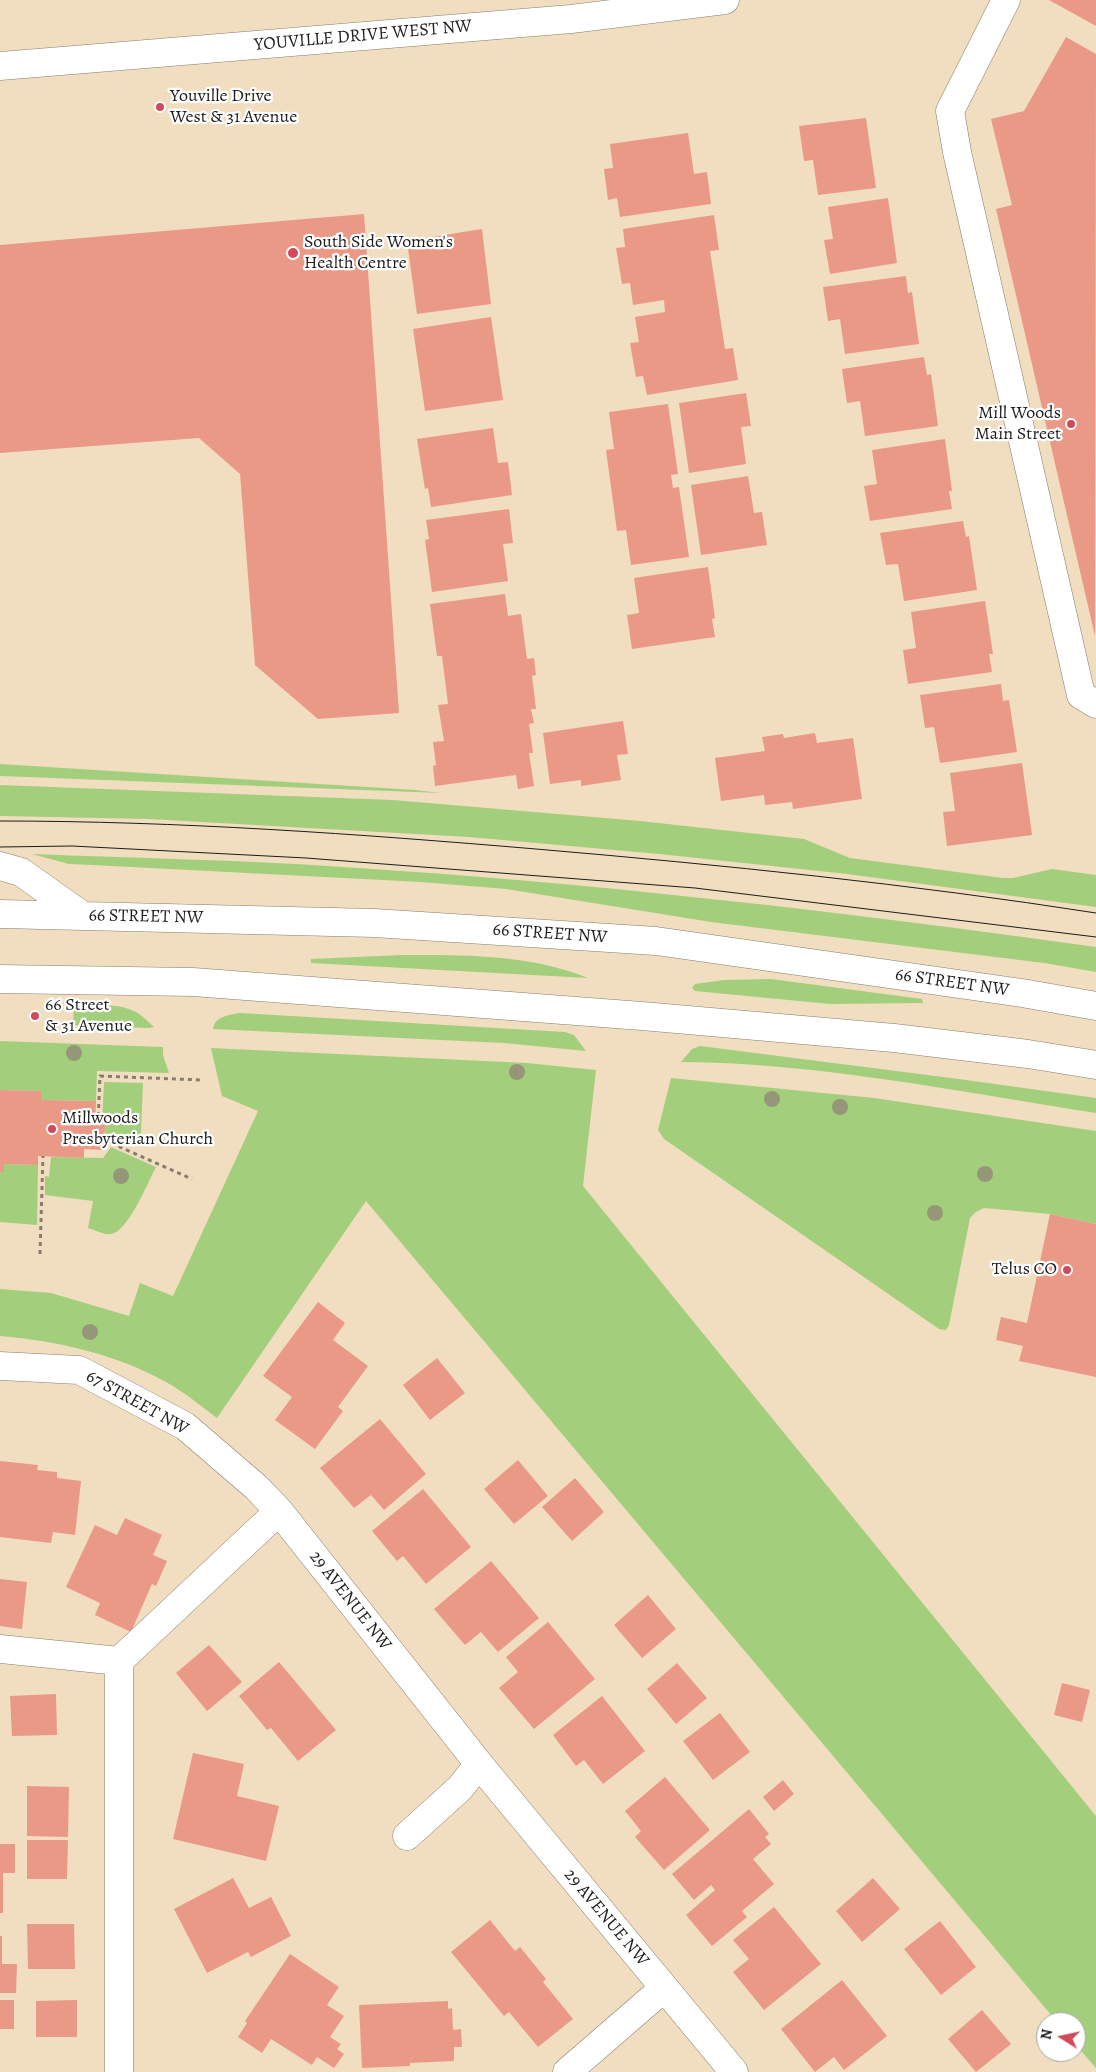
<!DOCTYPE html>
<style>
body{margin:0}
#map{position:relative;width:1096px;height:2072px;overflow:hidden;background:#f1dec0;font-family:Alegreya,serif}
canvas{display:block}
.north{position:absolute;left:1036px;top:2012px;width:50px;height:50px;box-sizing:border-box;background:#fff;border:1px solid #a4a4a4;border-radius:50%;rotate:280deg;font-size:14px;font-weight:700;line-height:20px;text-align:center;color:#1c1c1c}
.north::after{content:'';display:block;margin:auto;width:18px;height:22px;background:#d1495b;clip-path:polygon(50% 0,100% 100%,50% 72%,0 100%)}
</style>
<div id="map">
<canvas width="1096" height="2072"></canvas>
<div class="north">N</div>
</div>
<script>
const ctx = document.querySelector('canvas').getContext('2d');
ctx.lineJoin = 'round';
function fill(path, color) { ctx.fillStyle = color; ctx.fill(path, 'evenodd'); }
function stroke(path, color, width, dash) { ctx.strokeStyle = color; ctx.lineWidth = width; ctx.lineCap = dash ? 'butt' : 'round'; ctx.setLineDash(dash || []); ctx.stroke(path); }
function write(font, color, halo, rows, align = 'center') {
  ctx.font = font + ' Alegreya,serif'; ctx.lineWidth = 4.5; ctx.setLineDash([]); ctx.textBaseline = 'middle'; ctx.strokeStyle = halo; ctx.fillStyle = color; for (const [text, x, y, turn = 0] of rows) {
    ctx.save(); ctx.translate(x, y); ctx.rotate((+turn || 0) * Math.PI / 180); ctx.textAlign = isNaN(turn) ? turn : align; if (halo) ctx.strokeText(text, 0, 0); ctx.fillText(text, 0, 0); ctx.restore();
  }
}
const green = new Path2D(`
 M 0,764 L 415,790 L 441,793 L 0,776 Z
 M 0,785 L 393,800 L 640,821 L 804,839 L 850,858 L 1003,878 L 1013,878 L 1052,869 L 1096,875 L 1096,907 L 847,874 L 659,854 L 469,837 L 148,819 L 0,816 Z
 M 32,854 C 136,858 240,860 343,867 C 595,883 846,912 1096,947 L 1096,972 L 1044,963 L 711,922 L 506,889 L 421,882 L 92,865 L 69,864 Z
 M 401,955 C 464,955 529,954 588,978 L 311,963 L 311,959 Z
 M 771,979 L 922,999 L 923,1003 L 830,1004 L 695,991 L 692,988 L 695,984 L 724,980 Z
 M 74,1006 C 93,1006 118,1002 136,1012 C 142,1015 148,1022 154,1027 L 149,1028 L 73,1025 Z
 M 240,1013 L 565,1032 L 574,1035 L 586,1051 L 504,1043 L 213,1029 C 215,1016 229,1015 240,1013 Z
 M 0,1041 L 163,1047 L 163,1055 L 169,1073 L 97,1071 L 96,1101 L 41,1100 L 41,1091 L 0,1090 Z
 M 700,1046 L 959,1079 L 1096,1098 L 1096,1113 C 959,1092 821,1063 681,1062 L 692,1049 Z
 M 211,1048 L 527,1063 L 596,1070 L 583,1186 L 1096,1816 L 1096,2068 L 1076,2045 L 1076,2022 L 1057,2022 L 366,1201 L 217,1418 C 201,1406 184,1392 166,1382 C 116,1354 57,1341 0,1336 L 0,1289 L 51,1293 L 129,1316 L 140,1283 L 173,1296 L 258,1111 L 222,1096 Z
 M 671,1078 L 874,1098 L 1096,1131 L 1096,1224 L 1050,1214 L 984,1208 L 976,1212 L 970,1218 L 949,1325 L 946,1330 L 939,1329 L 664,1139 L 658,1130 Z
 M 104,1082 L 143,1083 L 141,1133 L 135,1146 L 105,1134 L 105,1125 L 102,1124 Z
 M 111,1147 L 156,1167 C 148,1182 128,1232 111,1234 C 104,1235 95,1230 88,1228 L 93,1201 L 45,1195 L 45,1176 L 49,1177 L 51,1157 L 103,1158 Z
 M 4,1164 L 38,1165 L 37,1225 L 0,1222 L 0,1172 L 4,1172 Z`);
const building = new Path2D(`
 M 1049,0 L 1096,0 L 1096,26 Z
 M 1066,37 L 1096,54 L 1095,636 L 996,209 L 1012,205 L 991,119 L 1024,111 Z
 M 866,118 L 876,188 L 818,195 L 813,160 L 804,161 L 799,126 Z
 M 688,133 L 694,174 L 707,172 L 711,204 L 620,217 L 617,198 L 608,200 L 604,169 L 613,168 L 610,144 Z
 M 888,198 L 897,263 L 830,274 L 824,240 L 833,239 L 828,207 Z
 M 364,214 L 399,713 L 318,719 L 255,665 L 240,474 L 199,438 L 0,453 L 0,245 Z
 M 714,215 L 719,250 L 710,251 L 725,349 L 733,348 L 738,380 L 647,395 L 643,376 L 636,377 L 630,343 L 639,342 L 635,317 L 665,312 L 664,300 L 633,305 L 630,283 L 622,284 L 616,248 L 625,247 L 623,229 Z
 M 482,229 L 491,304 L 417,314 L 407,241 Z
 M 906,276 L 908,293 L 912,292 L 919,344 L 845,354 L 840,319 L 828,321 L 823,287 Z
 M 491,317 L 503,400 L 425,411 L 413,329 Z
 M 924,357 L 927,375 L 931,374 L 938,426 L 865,436 L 860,401 L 847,403 L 842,369 Z
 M 746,393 L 751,426 L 741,427 L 746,464 L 689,473 L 679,403 Z
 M 668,404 L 678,474 L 671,475 L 673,488 L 679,487 L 689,557 L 631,565 L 626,530 L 617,531 L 606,450 L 614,449 L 609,412 Z
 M 493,428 L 498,463 L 508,462 L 512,495 L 431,507 L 428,488 L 425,489 L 417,439 Z
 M 945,439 L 952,491 L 949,491 L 952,509 L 870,521 L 864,486 L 877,484 L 872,450 Z
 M 748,476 L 754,513 L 762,512 L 767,545 L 701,555 L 691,485 Z
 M 509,509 L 513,543 L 503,544 L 508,581 L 432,592 L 425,540 L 429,539 L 426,520 Z
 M 963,521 L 966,537 L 969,536 L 977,590 L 904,601 L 898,564 L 886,565 L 880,533 Z
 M 708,567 L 715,618 L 712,619 L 715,637 L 632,649 L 627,615 L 639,613 L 634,578 Z
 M 505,594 L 508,616 L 521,614 L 527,659 L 534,658 L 536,675 L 532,676 L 536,709 L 531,709 L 534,723 L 529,724 L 533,753 L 529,753 L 534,786 L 518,789 L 516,775 L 435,786 L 433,766 L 436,765 L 433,742 L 444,741 L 438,705 L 448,704 L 442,656 L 437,656 L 430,604 Z
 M 985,601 L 993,654 L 989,654 L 992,672 L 908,684 L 903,650 L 916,648 L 911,612 Z
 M 1001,684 L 1003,701 L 1009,700 L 1017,752 L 940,763 L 934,727 L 925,728 L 920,695 Z
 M 623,721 L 628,754 L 617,755 L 621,780 L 581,786 L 581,780 L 550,784 L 543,733 Z
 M 815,733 L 817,743 L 853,738 L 862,799 L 793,809 L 792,802 L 765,805 L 764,795 L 721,801 L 715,758 L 765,751 L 762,737 L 783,734 L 784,738 Z
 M 1022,763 L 1032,835 L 947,846 L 943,812 L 955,811 L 950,773 Z
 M 0,1090 L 41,1091 L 41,1100 L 96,1101 L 95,1124 L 105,1125 L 104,1150 L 84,1149 L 84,1158 L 38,1156 L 38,1165 L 4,1164 L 4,1172 L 0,1172 Z
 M 1050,1214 L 1096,1224 L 1096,1377 L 1019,1361 L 1023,1346 L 996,1340 L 1001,1317 L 1027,1323 Z
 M 318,1302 L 345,1323 L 333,1340 L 368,1366 L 338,1407 L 343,1411 L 315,1449 L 275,1420 L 292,1397 L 263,1376 Z
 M 437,1358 L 465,1393 L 430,1420 L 403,1385 Z
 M 380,1419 L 426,1474 L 384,1510 L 371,1495 L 354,1508 L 320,1468 Z
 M 518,1460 L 548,1496 L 514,1524 L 484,1489 Z
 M 0,1461 L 38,1465 L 37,1470 L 57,1472 L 57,1478 L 81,1481 L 75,1535 L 53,1532 L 51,1543 L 0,1537 Z
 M 575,1478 L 604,1512 L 572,1541 L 542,1507 Z
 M 423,1489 L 471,1547 L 426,1584 L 403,1556 L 397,1561 L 372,1531 Z
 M 125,1518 L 162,1535 L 153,1555 L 167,1561 L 156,1586 L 152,1584 L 131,1632 L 95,1615 L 100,1603 L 66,1587 L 95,1525 L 117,1535 Z
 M 491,1561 L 539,1618 L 498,1652 L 481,1632 L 465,1645 L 434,1609 Z
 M 0,1579 L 27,1582 L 22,1629 L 0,1626 Z
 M 648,1595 L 676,1629 L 642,1658 L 614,1625 Z
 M 548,1622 L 595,1679 L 534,1729 L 499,1688 L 518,1672 L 506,1657 Z
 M 209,1645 L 242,1682 L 207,1711 L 176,1673 Z
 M 279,1662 L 336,1730 L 298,1761 L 271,1728 L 267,1730 L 239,1696 Z
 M 677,1663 L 707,1698 L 676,1724 L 647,1689 Z
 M 1062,1683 L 1090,1690 L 1082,1722 L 1054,1715 Z
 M 56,1694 L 57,1735 L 12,1736 L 10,1696 Z
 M 602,1696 L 645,1751 L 603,1784 L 584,1760 L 576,1766 L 553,1735 Z
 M 720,1713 L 750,1752 L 713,1780 L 683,1741 Z
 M 193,1753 L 244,1764 L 237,1796 L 279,1806 L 266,1861 L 173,1839 Z
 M 665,1777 L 710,1830 L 664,1870 L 635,1837 L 641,1831 L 625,1811 Z
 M 783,1780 L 794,1794 L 774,1811 L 763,1797 Z
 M 27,1786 L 69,1787 L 68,1837 L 27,1836 Z
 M 749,1809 L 769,1834 L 765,1837 L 771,1844 L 753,1859 L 774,1884 L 742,1911 L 747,1917 L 712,1946 L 686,1915 L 715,1890 L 711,1885 L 694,1900 L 672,1874 Z
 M 27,1840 L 68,1840 L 67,1879 L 27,1879 Z
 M 0,1844 L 15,1844 L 15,1873 L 3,1873 L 3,1913 L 0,1913 Z
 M 233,1878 L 249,1908 L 271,1897 L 291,1936 L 251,1957 L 248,1952 L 207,1973 L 174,1909 Z
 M 873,1878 L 900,1909 L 862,1942 L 836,1911 Z
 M 774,1907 L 821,1964 L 764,2010 L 733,1972 L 749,1959 L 733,1940 Z
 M 490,1920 L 515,1951 L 520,1947 L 546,1979 L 543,1982 L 573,2019 L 538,2047 L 509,2012 L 504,2016 L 451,1952 Z
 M 940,1921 L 976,1967 L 941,1995 L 904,1949 Z
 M 27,1924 L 74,1924 L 75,1969 L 28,1969 Z
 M 0,1936 L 2,1936 L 2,1964 L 17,1964 L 16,1993 L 0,1993 Z
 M 290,1954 L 339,1987 L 327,2005 L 344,2016 L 330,2037 L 341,2044 L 337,2049 L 344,2054 L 334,2068 L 317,2057 L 312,2065 L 271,2039 L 262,2053 L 238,2037 L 247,2023 L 245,2021 Z
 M 842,1980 L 887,2036 L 844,2070 L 834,2057 L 815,2072 L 781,2029 Z
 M 0,2000 L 14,2000 L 14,2029 L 0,2029 Z
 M 77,2000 L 77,2037 L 36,2037 L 36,2001 Z
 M 448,2001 L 448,2009 L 452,2008 L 453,2030 L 461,2029 L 462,2047 L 454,2047 L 454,2061 L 410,2063 L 410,2066 L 362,2068 L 359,2005 Z
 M 982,2010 L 1011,2044 L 976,2072 L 948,2039 Z`);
const path = new Path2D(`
 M 98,1124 L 100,1076 L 202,1080
 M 104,1140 L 192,1179
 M 40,1254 L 43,1156`);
const minor = new Path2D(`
 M 1006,0 L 950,111 L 957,152 L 1081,695 L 1096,704
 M 0,66 L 571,19 L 725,0
 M 0,1366 L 79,1370 L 185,1426 L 256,1487 L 279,1511 L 479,1764 L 734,2072
 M 0,1649 L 119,1661 L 279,1511
 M 119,1661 L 119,2072
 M 407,1836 L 460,1788 L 479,1764
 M 567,2072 L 664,1988`);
const major = new Path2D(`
 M 0,866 L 21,872 L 83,916
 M 0,914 L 374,923 L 656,941 L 1022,993 L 1096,1006
 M 0,979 L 193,982 L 642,1016 L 894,1038 L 1028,1054 L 1096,1065`);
const tram = new Path2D(`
 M 0,821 C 179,821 358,834 536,849 C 723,865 910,884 1096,913
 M 0,847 L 72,846 L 306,858 L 695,888 L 1096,937`);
const trees = [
 [74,1053],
 [517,1072],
 [772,1099],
 [840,1107],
 [985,1174],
 [121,1176],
 [935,1213],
 [90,1332]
];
const markers = [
 [160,107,5,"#d1495b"],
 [293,253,6,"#d1495b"],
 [1071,424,5,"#d1495b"],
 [35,1016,5,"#d1495b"],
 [52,1129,5,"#d1495b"],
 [1067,1270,5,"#d1495b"]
];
const streetNames = [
 ["YOUVILLE DRIVE WEST NW",363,36,-5],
 ["66 STREET NW",146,917,1],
 ["66 STREET NW",550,934,4],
 ["66 STREET NW",952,983,8],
 ["67 STREET NW",137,1403,29],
 ["29 AVENUE NW",350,1601,52],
 ["29 AVENUE NW",606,1918,50]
];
const poiNames = [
 ["Youville Drive",170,97],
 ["West & 31 Avenue",170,118],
 ["South Side Women's",304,243],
 ["Health Centre",304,264],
 ["Mill Woods",1061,414,"right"],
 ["Main Street",1061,435,"right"],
 ["66 Street",45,1006],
 ["& 31 Avenue",45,1027],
 ["Millwoods",62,1119],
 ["Presbyterian Church",62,1140],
 ["Telus CO",1057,1270,"right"]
];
fill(green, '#a3cf7c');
fill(building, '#e99986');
stroke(minor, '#867d6e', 29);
stroke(major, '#867d6e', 29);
stroke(path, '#867d6e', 3, [4, 4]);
stroke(minor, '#fff', 28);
stroke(major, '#fff', 28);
stroke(tram, '#1c1c1c', 1);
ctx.fillStyle = '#969678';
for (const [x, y] of trees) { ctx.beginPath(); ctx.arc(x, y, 8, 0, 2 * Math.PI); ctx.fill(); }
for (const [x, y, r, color] of markers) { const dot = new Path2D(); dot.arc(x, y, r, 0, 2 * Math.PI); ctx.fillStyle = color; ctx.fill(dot); stroke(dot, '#fff', 2); }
write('18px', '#1c1c1c', '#fff', streetNames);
write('18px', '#1c1c1c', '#fff', poiNames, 'left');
</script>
